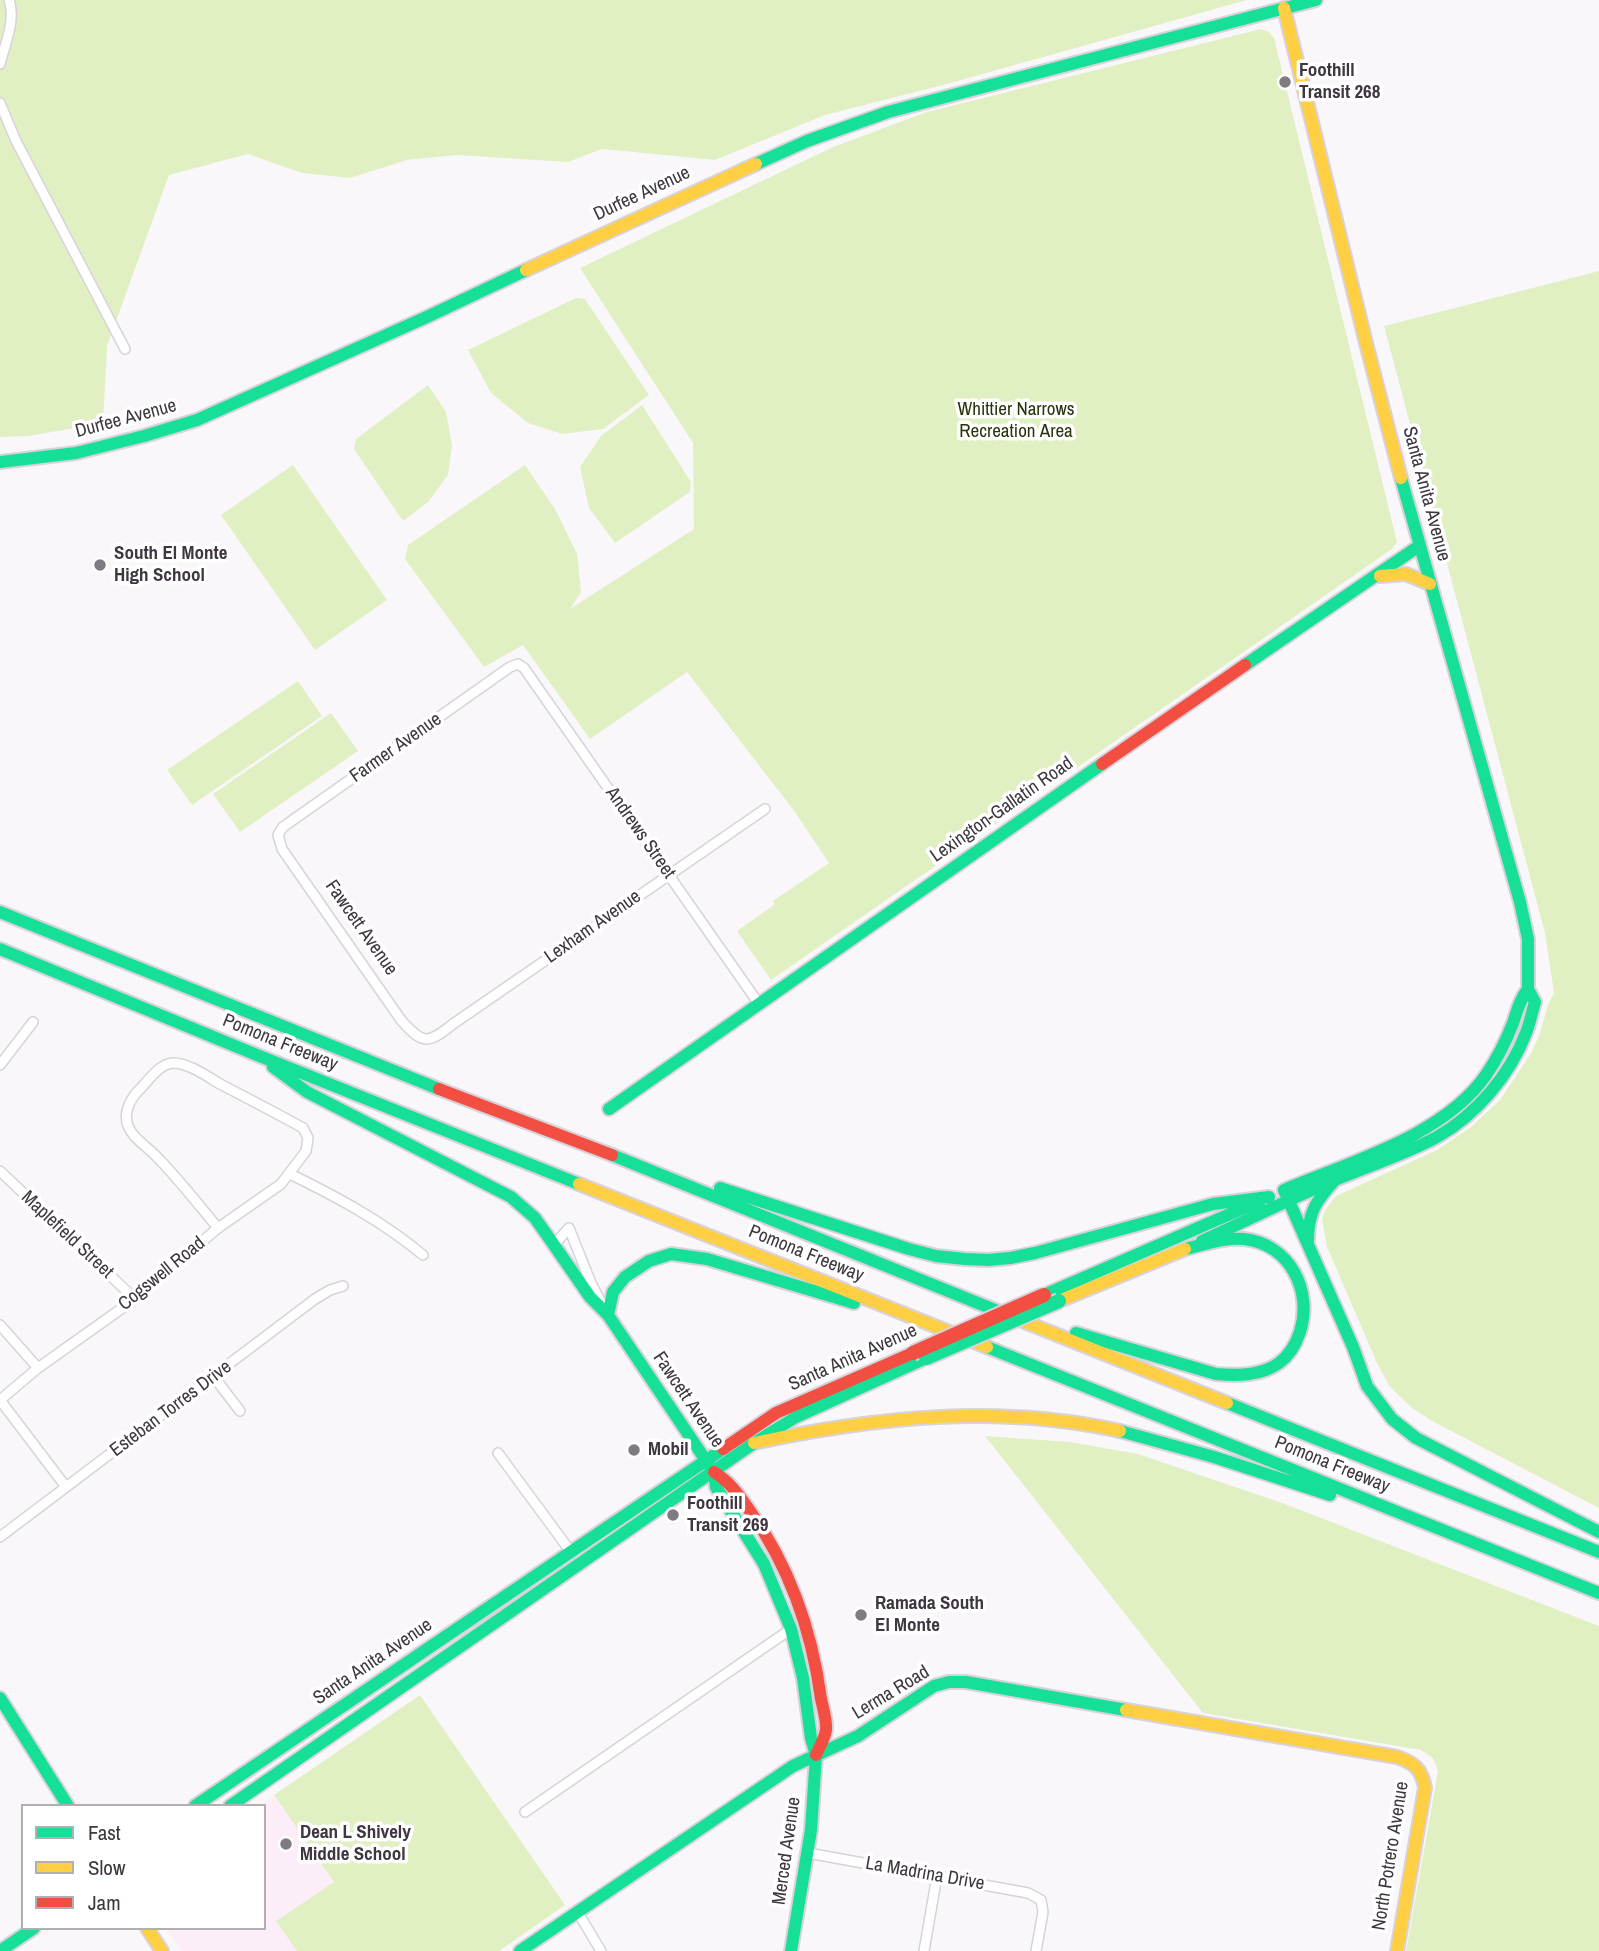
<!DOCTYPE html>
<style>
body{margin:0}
#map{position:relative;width:1599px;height:1951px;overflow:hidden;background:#faf7fb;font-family:"Archivo Narrow",sans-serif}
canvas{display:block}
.legend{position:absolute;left:21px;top:1804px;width:245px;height:126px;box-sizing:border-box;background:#fff;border:2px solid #b2afb3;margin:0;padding:9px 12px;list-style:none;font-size:21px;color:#3f3641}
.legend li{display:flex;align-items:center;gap:14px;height:35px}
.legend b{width:35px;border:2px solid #b2afb3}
</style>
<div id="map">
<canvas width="1599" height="1951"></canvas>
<ul class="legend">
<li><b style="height:9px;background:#16e098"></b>Fast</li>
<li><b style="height:9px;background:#ffcf43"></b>Slow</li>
<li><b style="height:9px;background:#f24e42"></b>Jam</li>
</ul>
</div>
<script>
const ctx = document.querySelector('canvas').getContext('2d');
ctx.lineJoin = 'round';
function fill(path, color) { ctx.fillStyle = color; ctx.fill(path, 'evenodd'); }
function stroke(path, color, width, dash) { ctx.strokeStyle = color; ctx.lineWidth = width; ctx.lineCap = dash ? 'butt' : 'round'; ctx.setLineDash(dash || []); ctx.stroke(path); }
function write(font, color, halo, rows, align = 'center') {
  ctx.font = font + ' "Archivo Narrow",sans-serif'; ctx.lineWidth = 7; ctx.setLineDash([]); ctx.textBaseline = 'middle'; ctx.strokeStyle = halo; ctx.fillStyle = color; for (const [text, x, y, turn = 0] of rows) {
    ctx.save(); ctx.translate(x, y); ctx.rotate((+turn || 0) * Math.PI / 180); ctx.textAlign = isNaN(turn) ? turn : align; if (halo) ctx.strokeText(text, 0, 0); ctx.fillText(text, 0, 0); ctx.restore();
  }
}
const education = new Path2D(`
 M 274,1795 L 334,1882 L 277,1921 L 297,1951 L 181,1951 L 166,1928 L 264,1928 L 264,1806 L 259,1806 Z`);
const green = new Path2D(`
 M 0,0 L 1247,0 L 947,84 L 825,115 L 715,160 L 602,149 L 568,162 L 457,155 L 407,160 L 350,178 L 302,173 L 248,154 L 169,175 L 107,346 L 103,423 L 29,436 L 0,437 Z
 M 1261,29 L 1269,32 L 1274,38 L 1397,542 L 1392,549 L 771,980 L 737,931 L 775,904 L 773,901 L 829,863 L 795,812 L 687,672 L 590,739 L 523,645 L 484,667 L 405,559 L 408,545 L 525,465 L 555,509 L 577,554 L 581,592 L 570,609 L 694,529 L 693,443 L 580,268 L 833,147 L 927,112 Z
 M 1599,271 L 1599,1508 L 1432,1421 L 1412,1408 L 1390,1387 L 1377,1363 L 1327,1247 L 1322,1220 L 1325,1210 L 1336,1196 L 1437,1150 L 1471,1127 L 1500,1100 L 1530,1055 L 1539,1036 L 1548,1005 L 1554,993 L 1545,933 L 1384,326 Z
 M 576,298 L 585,299 L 649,395 L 603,429 L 562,434 L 528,423 L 491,393 L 468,350 Z
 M 428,385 L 446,412 L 452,445 L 448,475 L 428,502 L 403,521 L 354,449 L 356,439 Z
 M 642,405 L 691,482 L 690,492 L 615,543 L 589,508 L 580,467 L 601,436 Z
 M 293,465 L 387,600 L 315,650 L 221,515 Z
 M 298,681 L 322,716 L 192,805 L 167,770 Z
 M 331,713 L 358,751 L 240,832 L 213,794 Z
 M 985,1436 L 1070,1442 L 1138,1454 L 1285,1504 L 1599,1626 L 1599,1951 L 1406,1951 L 1438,1771 L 1433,1758 L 1421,1750 L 1203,1713 Z
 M 420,1695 L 565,1905 L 499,1951 L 297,1951 L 276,1921 L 334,1882 L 274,1795 Z`);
const street = new Path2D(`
 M 0,64 C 5,44 16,20 9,0
 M 0,103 L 16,141 L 125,349
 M 759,1004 L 524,668 L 518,664 L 510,667 L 283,827 L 278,835 L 282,849 L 401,1020 C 423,1045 428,1044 453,1024 L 765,809
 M 0,1065 L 33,1022
 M 0,1171 L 135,1299
 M 290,1174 C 337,1197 382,1221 423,1255
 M 554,1245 L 569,1228 L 591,1283 L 602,1304
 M 0,1325 L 38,1368
 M 214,1377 L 240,1411
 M 498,1453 L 571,1552
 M 66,1487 L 0,1400 L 38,1368 L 135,1299 L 218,1228 L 281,1184 L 306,1151 L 308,1138 L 303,1128 C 276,1113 249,1099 222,1085 C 208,1077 189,1063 173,1063 C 159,1064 149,1080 140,1089 C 130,1099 122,1114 129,1128 C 134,1139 146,1146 155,1155 C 177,1177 197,1203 218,1228
 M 0,1537 L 315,1299 L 330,1290 L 343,1286
 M 525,1812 L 791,1629
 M 808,1853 L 1028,1893 L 1041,1900 L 1043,1912 L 1036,1951
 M 577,1911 L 601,1951
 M 924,1951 L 937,1876`);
const fast = new Path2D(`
 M 756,164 L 807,141 L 888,112 L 1316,0
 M 0,462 L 76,453 L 144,436 L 197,420 L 429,316 L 526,270
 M 1245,665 L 1419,546
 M 0,912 L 439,1089
 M 0,949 L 257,1055 L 579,1184
 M 273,1067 L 307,1092 L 511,1197 L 535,1218 L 554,1245
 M 609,1109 L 1102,764
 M 612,1155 L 1005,1314
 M 720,1188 L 909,1249 L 936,1256 L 965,1259 L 988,1260 L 1010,1258 L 1035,1253 L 1213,1204 L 1269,1197
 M 1284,1190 C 1349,1162 1444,1136 1486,1075 C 1497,1059 1506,1041 1513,1023 C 1517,1011 1520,999 1528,989
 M 1284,1190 L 1353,1347 L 1367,1386 L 1392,1419 L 1416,1438 L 1599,1532
 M 1202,1241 C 1246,1221 1289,1199 1333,1181 C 1368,1166 1404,1155 1437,1137 C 1476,1115 1510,1075 1526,1033 C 1530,1023 1532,1012 1535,1002 L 1528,989 L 1528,939 L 1520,902 L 1401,478
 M 1308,1241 C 1308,1212 1316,1201 1335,1180
 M 554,1245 L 590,1297 L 608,1315 L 711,1468
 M 1044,1295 L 1260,1201
 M 608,1315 L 613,1292 L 625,1277 L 649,1261 L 671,1254 L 707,1259 L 854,1303
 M 1076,1333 L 1216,1374 C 1237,1376 1261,1376 1279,1363 C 1290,1355 1296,1344 1300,1332 C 1313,1291 1290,1244 1244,1239 C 1224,1237 1204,1245 1185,1249
 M 987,1347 L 1599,1593
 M 1227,1403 L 1599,1552
 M 1120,1431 L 1214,1457 L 1330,1495
 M 714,1472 L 716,1487 L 764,1564 L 791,1629 L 803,1678 L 811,1738 L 816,1755 L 811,1830 L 791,1951
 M 0,1698 L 68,1806
 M 195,1806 L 723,1449
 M 230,1806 L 754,1443 L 796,1417 L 926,1358
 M 0,1951 L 34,1928
 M 520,1951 L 793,1766 L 858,1736 L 934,1686 L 949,1682 L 966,1682 L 1126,1710`);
const slow = new Path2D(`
 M 1284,8 L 1366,343 L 1401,478
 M 526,270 L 756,164
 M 1380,576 L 1406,574 L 1430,584
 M 579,1184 L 987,1347
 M 1059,1301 L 1185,1249
 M 1005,1314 L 1227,1403
 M 754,1443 C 875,1417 997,1404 1120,1431
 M 1126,1710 L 1397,1757 C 1415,1763 1422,1770 1425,1788 L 1397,1951
 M 147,1928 L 162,1951`);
const jam = new Path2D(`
 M 1102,764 L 1245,665
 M 439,1089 L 612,1155
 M 723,1449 L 776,1413 L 913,1353
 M 714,1472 C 732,1484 738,1494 750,1511 C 789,1566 812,1631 821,1699 C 823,1708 827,1721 826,1730 C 825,1738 819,1748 816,1755`);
const fastBridge = new Path2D(`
 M 926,1358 L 1059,1301`);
const jamBridge = new Path2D(`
 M 913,1353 L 1044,1295`);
const markers = [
 [1285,82,7,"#807a82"],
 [100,565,7,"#807a82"],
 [634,1450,7,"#807a82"],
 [673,1515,7,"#807a82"],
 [861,1615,7,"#807a82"],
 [286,1844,7,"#807a82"]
];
const poiNames = [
 ["Foothill",1299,71],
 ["Transit 268",1299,93],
 ["South El Monte",114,554],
 ["High School",114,576],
 ["Mobil",648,1450],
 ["Foothill",687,1504],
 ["Transit 269",687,1526],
 ["Ramada South",875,1604],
 ["El Monte",875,1626],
 ["Dean L Shively",300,1833],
 ["Middle School",300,1855]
];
const streetNames = [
 ["Durfee Avenue",642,194,-25],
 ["Durfee Avenue",126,419,-15],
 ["Santa Anita Avenue",1426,494,75],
 ["Farmer Avenue",396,748,-35],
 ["Lexington-Gallatin Road",1002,810,-35],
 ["Andrews Street",640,833,55],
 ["Lexham Avenue",593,927,-35],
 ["Fawcett Avenue",361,928,55],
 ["Pomona Freeway",280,1043,22],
 ["Maplefield Street",67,1235,43],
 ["Pomona Freeway",806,1254,22],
 ["Cogswell Road",162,1274,-39],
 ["Santa Anita Avenue",853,1358,-24],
 ["Fawcett Avenue",688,1400,56],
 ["Esteban Torres Drive",171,1409,-37],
 ["Pomona Freeway",1332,1465,22],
 ["Santa Anita Avenue",373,1662,-34],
 ["Lerma Road",891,1693,-31],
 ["Merced Avenue",787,1851,-82],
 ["North Potrero Avenue",1391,1856,-81],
 ["La Madrina Drive",925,1874,10]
];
const parkNames = [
 ["Whittier Narrows",1016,410],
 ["Recreation Area",1016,432]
];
fill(education, '#fbeef8');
fill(green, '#e1f0c3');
stroke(street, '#d8d2da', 12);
stroke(fast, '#d8d2da', 16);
stroke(slow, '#d8d2da', 16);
stroke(jam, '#d8d2da', 16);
stroke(street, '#fefefe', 9);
stroke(fast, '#16e098', 12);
stroke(slow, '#ffcf43', 12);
stroke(jam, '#f24e42', 12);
stroke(fastBridge, '#d8d2da', 18, []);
stroke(jamBridge, '#d8d2da', 18, []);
stroke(fastBridge, '#16e098', 14);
stroke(jamBridge, '#f24e42', 14);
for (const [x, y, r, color] of markers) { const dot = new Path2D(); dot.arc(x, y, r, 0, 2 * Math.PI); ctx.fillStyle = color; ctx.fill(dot); stroke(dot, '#fff', 2.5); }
write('bold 19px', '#3f3641', '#fff', poiNames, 'left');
write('19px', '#3f3641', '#fff', streetNames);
write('19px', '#28340d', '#fff', parkNames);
</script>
